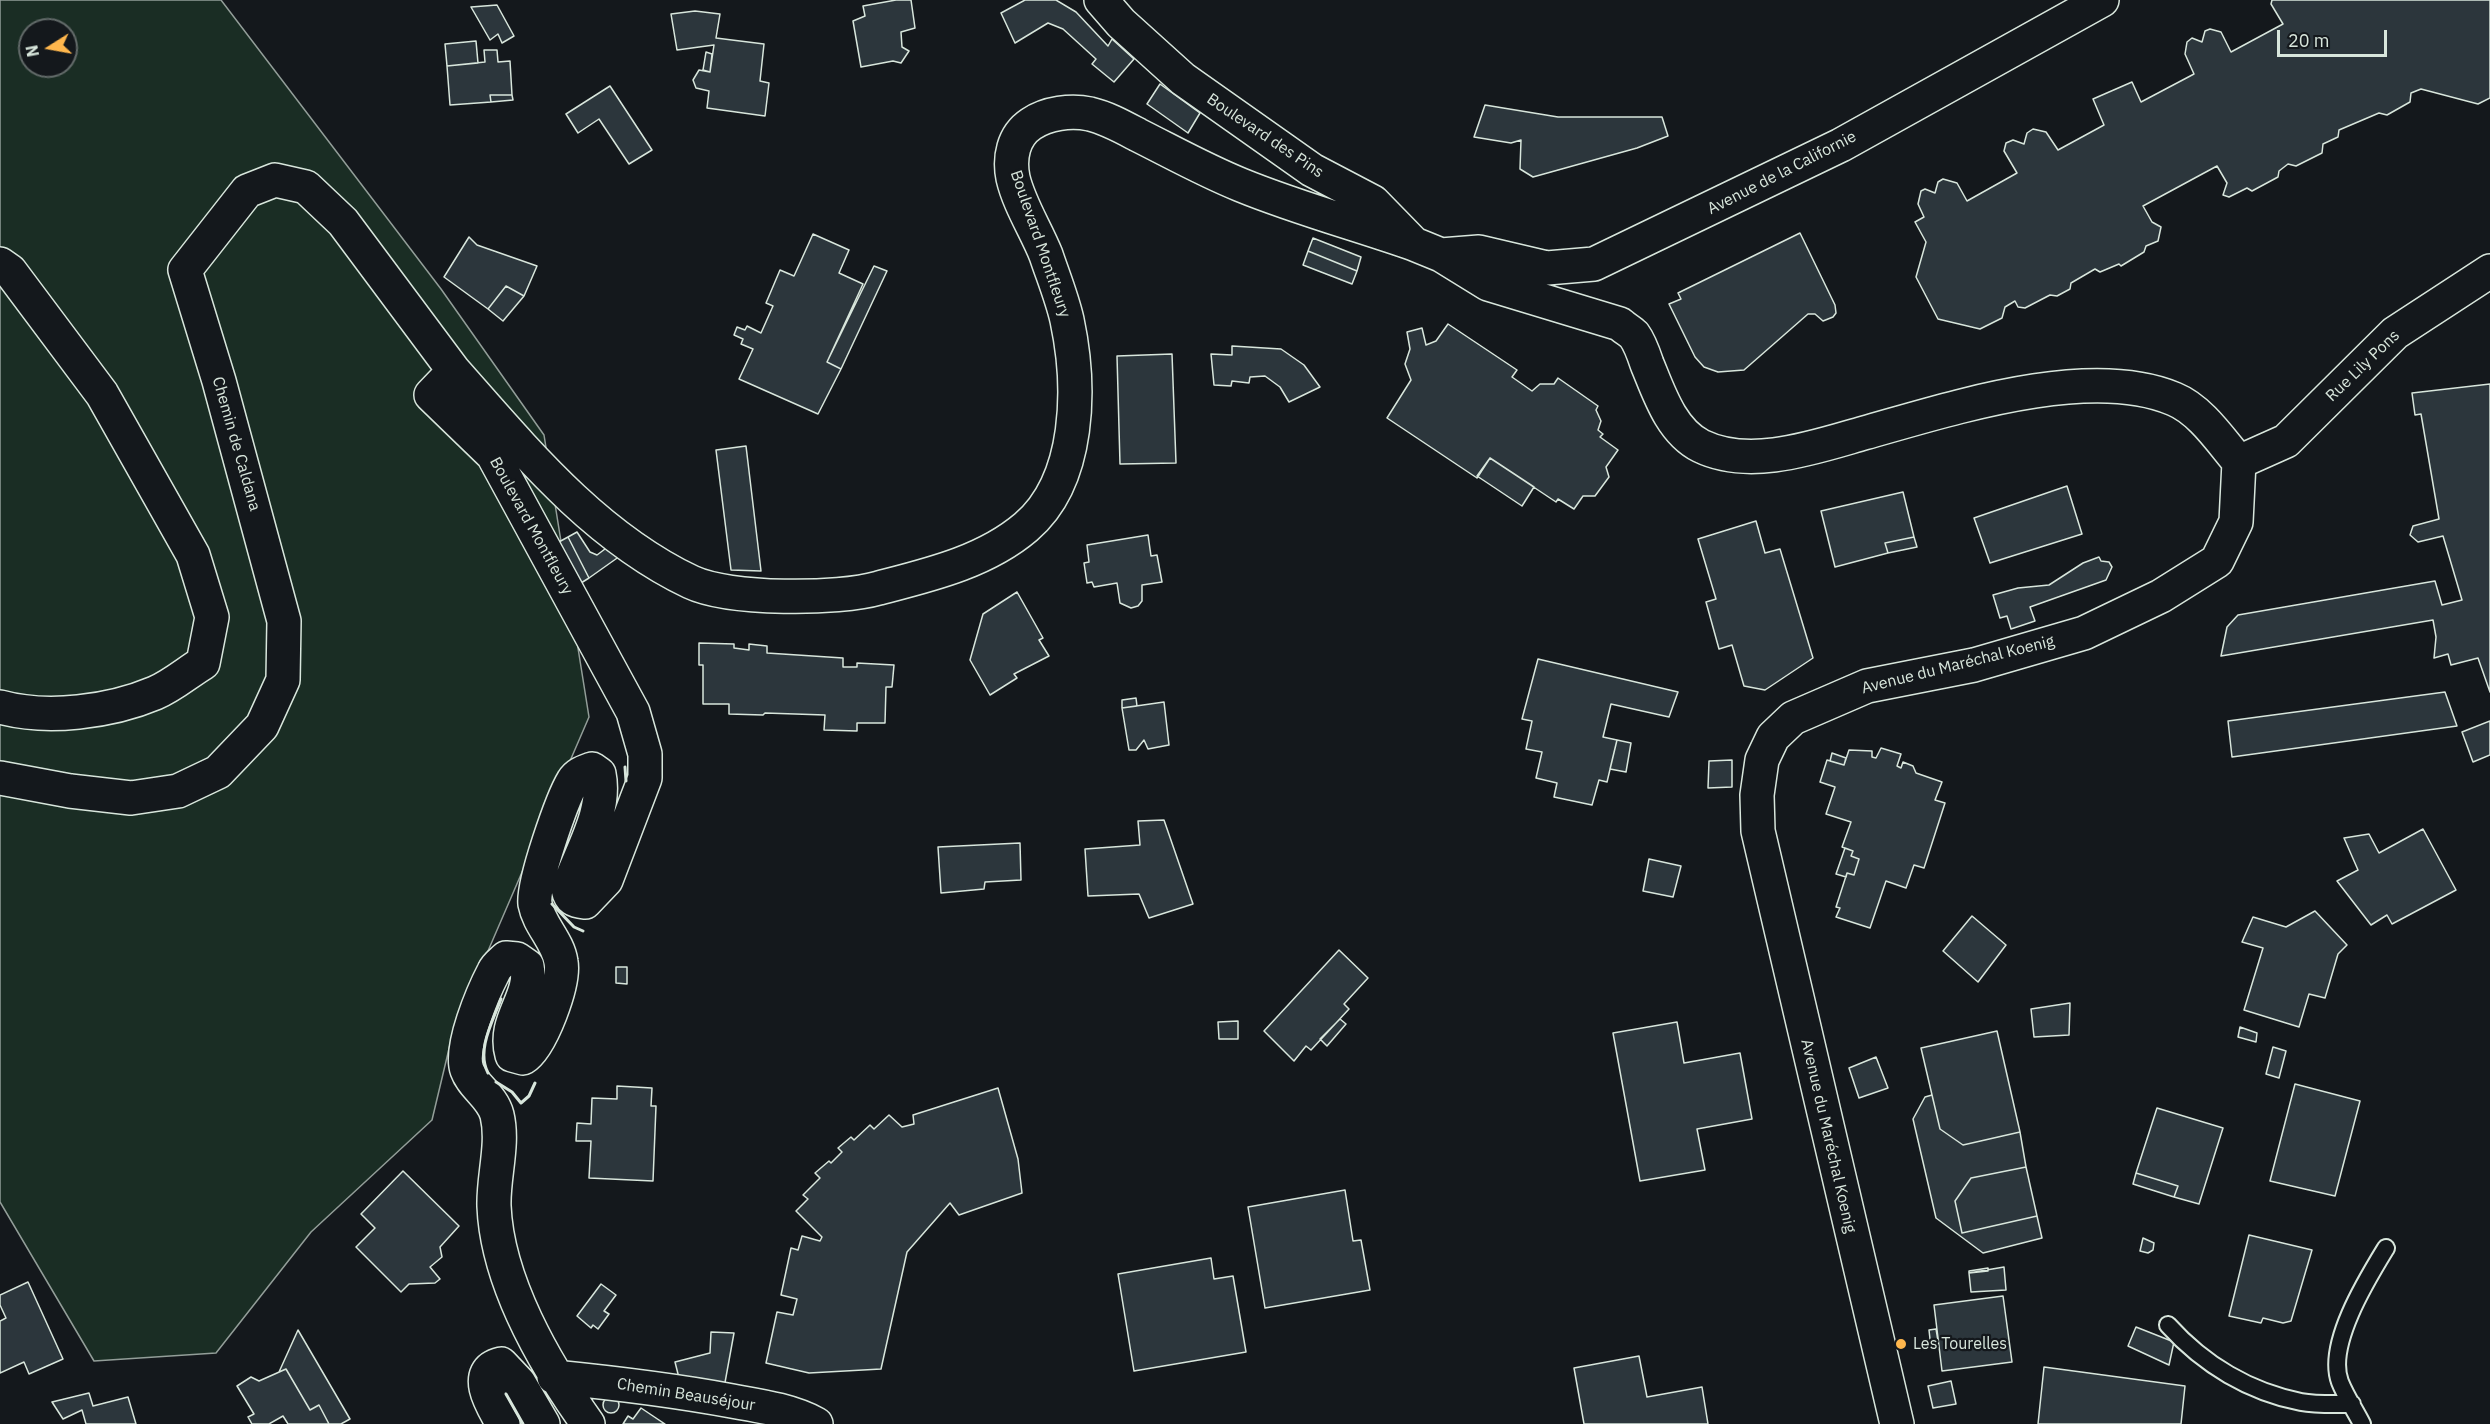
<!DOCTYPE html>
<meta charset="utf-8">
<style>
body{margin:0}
#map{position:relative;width:2490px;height:1424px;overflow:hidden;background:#14181c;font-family:"IBM Plex Sans",sans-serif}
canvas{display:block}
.north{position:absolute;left:18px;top:18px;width:60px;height:60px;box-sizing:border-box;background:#14181c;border:2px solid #626a69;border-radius:50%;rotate:259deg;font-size:16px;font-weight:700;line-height:24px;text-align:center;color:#d8e6dc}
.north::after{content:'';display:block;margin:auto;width:21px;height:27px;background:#ffb74d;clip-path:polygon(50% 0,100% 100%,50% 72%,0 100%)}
.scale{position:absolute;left:2277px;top:30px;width:110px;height:27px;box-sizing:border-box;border:3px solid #d8e6dc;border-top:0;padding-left:8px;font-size:18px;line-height:21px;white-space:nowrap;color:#d8e6dc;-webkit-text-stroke:4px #14181c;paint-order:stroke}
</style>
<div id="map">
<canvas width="2490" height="1424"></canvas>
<div class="north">N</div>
<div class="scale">20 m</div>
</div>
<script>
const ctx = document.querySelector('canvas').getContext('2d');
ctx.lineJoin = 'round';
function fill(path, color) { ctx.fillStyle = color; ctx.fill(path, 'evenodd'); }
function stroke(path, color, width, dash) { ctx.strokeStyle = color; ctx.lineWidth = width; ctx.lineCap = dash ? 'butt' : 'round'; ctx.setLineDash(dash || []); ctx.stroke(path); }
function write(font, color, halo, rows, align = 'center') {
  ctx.font = font + ' "IBM Plex Sans",sans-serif'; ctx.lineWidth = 4.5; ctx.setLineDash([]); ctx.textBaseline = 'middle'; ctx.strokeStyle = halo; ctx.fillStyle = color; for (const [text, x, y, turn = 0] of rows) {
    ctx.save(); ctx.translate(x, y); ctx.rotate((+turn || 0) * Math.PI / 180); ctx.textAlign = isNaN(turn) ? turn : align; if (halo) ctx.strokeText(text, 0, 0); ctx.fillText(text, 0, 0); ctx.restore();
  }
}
const green = new Path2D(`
 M 0,0 L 221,0 L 441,289 L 544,435 L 589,717 L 453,1032 L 432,1120 L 311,1232 L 216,1353 L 94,1361 L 0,1202 ZM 30,30 L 66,30 L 66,66 L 30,66 Z`);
const building = new Path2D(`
 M 896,0 L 911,0 L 915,28 L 901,32 L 902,47 L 909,51 L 901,63 L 893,61 L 861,67 L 853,21 L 865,16 L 863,6 Z
 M 1025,0 L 1056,0 L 1076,12 L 1108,46 L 1112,39 L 1134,59 L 1114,82 L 1092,64 L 1096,59 L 1063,29 L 1048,23 L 1015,43 L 1001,13 Z
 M 2272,0 L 2490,0 L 2490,98 L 2478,104 L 2421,89 L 2411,93 L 2410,102 L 2387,115 L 2379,113 L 2339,130 L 2338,137 L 2323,144 L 2322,153 L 2296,166 L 2288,164 L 2279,171 L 2278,177 L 2252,191 L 2247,188 L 2229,197 L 2223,195 L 2227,183 L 2217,166 L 2143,206 L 2152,222 L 2161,227 L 2158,241 L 2146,246 L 2144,252 L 2121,266 L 2119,264 L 2100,272 L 2095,269 L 2071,283 L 2070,289 L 2057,296 L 2050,295 L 2025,308 L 2018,307 L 2015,301 L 2005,307 L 2002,318 L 1980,329 L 1938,319 L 1916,277 L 1926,242 L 1915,222 L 1924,217 L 1918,204 L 1921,191 L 1925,189 L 1935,193 L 1938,182 L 1943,179 L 1957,183 L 1967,201 L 2017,173 L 2004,151 L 2006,143 L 2013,140 L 2024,144 L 2027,133 L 2033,129 L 2046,132 L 2058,150 L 2104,125 L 2093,99 L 2132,82 L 2141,102 L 2194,74 L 2185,54 L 2187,42 L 2192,38 L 2202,42 L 2205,31 L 2210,29 L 2221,32 L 2231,52 L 2283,24 L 2271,4 Z
 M 497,5 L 514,36 L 502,43 L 498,34 L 490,40 L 471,7 Z
 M 695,11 L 720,14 L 716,38 L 764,44 L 760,81 L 769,83 L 765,116 L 707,108 L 709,91 L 696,88 L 693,80 L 699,70 L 710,72 L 714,45 L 677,50 L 671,14 Z
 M 476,41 L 478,63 L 447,66 L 445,44 Z
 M 484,50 L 497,50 L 498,62 L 510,61 L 512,95 L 490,95 L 491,102 L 450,105 L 447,66 L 485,62 Z
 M 706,52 L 712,54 L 710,72 L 703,70 Z
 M 1160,84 L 1200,113 L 1188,133 L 1147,104 Z
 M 610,86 L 652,150 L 629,164 L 599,119 L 578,133 L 566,114 Z
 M 490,95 L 512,95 L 513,100 L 491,102 Z
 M 1485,105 L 1558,117 L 1662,117 L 1668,136 L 1637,148 L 1533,177 L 1520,169 L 1521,140 L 1511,143 L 1474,137 Z
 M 1800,233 L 1835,305 L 1836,313 L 1833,317 L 1823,321 L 1815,314 L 1808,314 L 1744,370 L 1718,372 L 1704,367 L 1695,357 L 1669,304 L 1681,299 L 1678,293 Z
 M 813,234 L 849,250 L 839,273 L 863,284 L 827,362 L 841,369 L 818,414 L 739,379 L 753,349 L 741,344 L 743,339 L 734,335 L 737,327 L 745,330 L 747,326 L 761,333 L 773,306 L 766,303 L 780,270 L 794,276 Z
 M 469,237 L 477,245 L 537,266 L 524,296 L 506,286 L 488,309 L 444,277 Z
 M 1313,238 L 1361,257 L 1357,271 L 1308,251 Z
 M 1308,251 L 1357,271 L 1352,284 L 1303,265 Z
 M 874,266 L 887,271 L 841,369 L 827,362 Z
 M 506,286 L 524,296 L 503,321 L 488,309 Z
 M 1448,324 L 1517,370 L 1512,377 L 1532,391 L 1540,384 L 1554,384 L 1558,378 L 1598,406 L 1596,410 L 1601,421 L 1598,430 L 1603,434 L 1600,437 L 1618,450 L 1606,467 L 1609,477 L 1595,496 L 1583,496 L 1574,509 L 1558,499 L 1556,502 L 1490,458 L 1477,478 L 1387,418 L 1411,380 L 1405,364 L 1410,349 L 1407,332 L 1422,328 L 1426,345 L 1436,341 Z
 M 1232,346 L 1281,349 L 1304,365 L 1320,387 L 1289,402 L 1280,387 L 1265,376 L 1250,377 L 1249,383 L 1232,381 L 1231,386 L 1214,385 L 1211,354 L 1232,355 Z
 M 1172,354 L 1176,463 L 1120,464 L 1117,356 Z
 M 2490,384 L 2490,692 L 2478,658 L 2451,665 L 2448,654 L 2434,658 L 2436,637 L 2433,620 L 2221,656 L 2227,627 L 2238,615 L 2435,581 L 2442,605 L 2462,600 L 2443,536 L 2418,542 L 2410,535 L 2413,526 L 2439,519 L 2421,414 L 2415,415 L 2412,393 Z
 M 746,446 L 761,571 L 731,570 L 716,450 Z
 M 1490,458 L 1534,487 L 1522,506 L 1477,476 Z
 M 2067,486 L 2082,534 L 1990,563 L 1974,518 Z
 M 1903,492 L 1914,537 L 1885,543 L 1888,553 L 1835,567 L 1821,511 Z
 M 1756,521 L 1765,553 L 1780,549 L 1813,658 L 1765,690 L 1744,686 L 1732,645 L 1719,649 L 1706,602 L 1716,599 L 1698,539 Z
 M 577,532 L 590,552 L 597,555 L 609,546 L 620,556 L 589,578 L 568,537 Z
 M 1148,535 L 1151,556 L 1157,555 L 1162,582 L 1142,585 L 1142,601 L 1138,606 L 1131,608 L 1120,603 L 1117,583 L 1094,587 L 1092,582 L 1087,583 L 1084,563 L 1089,562 L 1087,545 Z
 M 568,537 L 589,578 L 581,583 L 557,543 Z
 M 1914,537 L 1917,547 L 1888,553 L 1885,543 Z
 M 2099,557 L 2101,561 L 2109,562 L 2112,567 L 2106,580 L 2030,607 L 2035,621 L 2011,629 L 2007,616 L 2000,618 L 1993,595 L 2018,588 L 2049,585 L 2083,563 Z
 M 1017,592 L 1043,638 L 1039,640 L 1049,656 L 1014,674 L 1017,678 L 990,695 L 970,660 L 983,614 Z
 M 699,643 L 734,644 L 734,648 L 749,650 L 749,644 L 767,646 L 767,653 L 843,658 L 843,667 L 857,667 L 857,663 L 894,665 L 892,687 L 886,687 L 885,723 L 857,723 L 857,731 L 824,730 L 825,715 L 765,713 L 763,715 L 729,714 L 729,704 L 703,704 L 703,665 L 699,665 Z
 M 1538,659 L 1678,692 L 1669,717 L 1611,704 L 1603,737 L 1617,740 L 1607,782 L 1599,780 L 1592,805 L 1554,797 L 1557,783 L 1536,778 L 1542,752 L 1526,749 L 1532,721 L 1522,719 Z
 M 2445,692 L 2457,726 L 2232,757 L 2228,721 Z
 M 1136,698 L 1137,706 L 1122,708 L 1122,700 Z
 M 1164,702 L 1169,745 L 1148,749 L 1144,740 L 1136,750 L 1129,750 L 1122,708 Z
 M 2490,721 L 2490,755 L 2473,762 L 2462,732 Z
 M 1617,740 L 1631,743 L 1626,772 L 1610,769 Z
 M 1881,748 L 1901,754 L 1897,766 L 1901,768 L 1903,762 L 1913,766 L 1916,773 L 1942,782 L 1935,800 L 1945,803 L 1924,868 L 1914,865 L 1906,888 L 1886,881 L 1870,928 L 1836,917 L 1840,908 L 1836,907 L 1847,873 L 1854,875 L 1859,859 L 1851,856 L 1853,851 L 1842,847 L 1851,822 L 1826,814 L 1835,787 L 1820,782 L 1827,760 L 1844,765 L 1849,750 L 1872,751 L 1872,757 L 1876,758 Z
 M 1832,753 L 1846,758 L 1844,765 L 1830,761 Z
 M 1732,760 L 1732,787 L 1708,788 L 1709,761 Z
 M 1164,820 L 1193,904 L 1149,918 L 1139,894 L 1088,896 L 1085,849 L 1140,845 L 1138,821 Z
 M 2423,829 L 2456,890 L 2392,924 L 2387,915 L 2371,925 L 2337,881 L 2358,870 L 2344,838 L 2369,834 L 2379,853 Z
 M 1020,843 L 1021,880 L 985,882 L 984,889 L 941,893 L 938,847 Z
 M 1845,848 L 1853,851 L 1851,856 L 1859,859 L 1854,875 L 1847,873 L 1846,877 L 1836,874 Z
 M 1649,859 L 1681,866 L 1673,897 L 1643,891 Z
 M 2315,911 L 2347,945 L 2338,954 L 2325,998 L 2309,994 L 2299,1027 L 2244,1010 L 2263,948 L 2242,942 L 2253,917 L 2286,927 Z
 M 1972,916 L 2006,945 L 1978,982 L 1943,951 Z
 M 1339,950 L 1368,978 L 1344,1004 L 1349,1009 L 1311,1050 L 1306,1046 L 1294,1061 L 1264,1031 Z
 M 616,967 L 627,967 L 627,984 L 616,983 Z
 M 2070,1003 L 2069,1035 L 2034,1037 L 2031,1009 Z
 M 1340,1019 L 1346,1024 L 1327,1046 L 1320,1039 Z
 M 1238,1021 L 1238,1039 L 1219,1039 L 1218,1022 Z
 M 1677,1022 L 1684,1063 L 1740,1053 L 1752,1119 L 1697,1129 L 1705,1170 L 1640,1181 L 1613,1033 Z
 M 2240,1027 L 2257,1033 L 2256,1042 L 2238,1037 Z
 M 1997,1031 L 2020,1132 L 1963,1145 L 1940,1129 L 1921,1048 Z
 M 2273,1047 L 2286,1051 L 2279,1078 L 2266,1074 Z
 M 1876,1057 L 1888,1088 L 1859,1098 L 1849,1068 Z
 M 2295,1084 L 2360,1101 L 2335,1196 L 2270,1181 Z
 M 617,1086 L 652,1088 L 651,1106 L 656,1106 L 653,1181 L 589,1178 L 591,1141 L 576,1141 L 577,1123 L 591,1124 L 592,1098 L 617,1099 Z
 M 998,1088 L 1018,1159 L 1022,1193 L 959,1215 L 950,1203 L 907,1252 L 881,1369 L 809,1373 L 766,1363 L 777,1312 L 793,1315 L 797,1299 L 781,1295 L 791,1248 L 798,1250 L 802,1236 L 820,1241 L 822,1237 L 796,1211 L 808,1199 L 803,1195 L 820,1178 L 815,1173 L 829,1161 L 831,1163 L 842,1152 L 838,1148 L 851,1137 L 854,1140 L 870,1125 L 874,1129 L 889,1115 L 902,1127 L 914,1124 L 913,1115 Z
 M 1932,1095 L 1940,1129 L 1963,1145 L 2020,1132 L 2026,1167 L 1971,1178 L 1955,1201 L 1962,1233 L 2037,1216 L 2042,1238 L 1983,1253 L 1936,1218 L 1913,1119 L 1925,1097 Z
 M 2157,1108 L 2223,1128 L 2199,1204 L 2174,1197 L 2178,1186 L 2136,1173 Z
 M 2026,1167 L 2037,1216 L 1962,1233 L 1955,1201 L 1971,1178 Z
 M 403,1171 L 459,1226 L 440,1247 L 442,1257 L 430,1267 L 440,1279 L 435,1283 L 409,1284 L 401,1292 L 356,1247 L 375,1228 L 361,1214 Z
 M 2136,1173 L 2178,1186 L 2174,1197 L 2133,1184 Z
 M 1345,1190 L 1353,1241 L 1361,1240 L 1370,1290 L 1265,1308 L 1248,1207 Z
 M 2249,1235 L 2312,1250 L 2291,1321 L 2283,1323 L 2263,1318 L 2261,1323 L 2229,1316 Z
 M 2143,1238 L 2154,1243 L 2153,1250 L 2148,1253 L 2140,1251 Z
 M 1211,1258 L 1214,1279 L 1233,1276 L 1246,1352 L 1134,1371 L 1118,1274 Z
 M 2004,1267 L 2006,1290 L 1971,1292 L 1969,1273 Z
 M 1988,1268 L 1988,1271 L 1969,1273 L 1969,1271 Z
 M 28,1282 L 63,1359 L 29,1374 L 24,1362 L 0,1373 L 0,1321 L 6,1318 L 0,1305 L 0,1295 Z
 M 601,1284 L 616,1295 L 604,1311 L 609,1314 L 598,1329 L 593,1325 L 591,1328 L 577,1316 Z
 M 2003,1296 L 2012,1362 L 1942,1371 L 1934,1305 Z
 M 2136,1327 L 2174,1342 L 2169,1365 L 2128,1346 Z
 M 1936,1329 L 1939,1347 L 1931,1348 L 1929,1330 Z
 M 298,1330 L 350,1419 L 341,1424 L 329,1424 L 319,1405 L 310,1410 L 286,1369 L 279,1372 Z
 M 711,1332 L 734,1333 L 724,1388 L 680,1382 L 675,1362 L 710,1353 Z
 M 1639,1356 L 1647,1397 L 1702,1387 L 1708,1424 L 1584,1424 L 1574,1368 Z
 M 2044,1367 L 2185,1386 L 2181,1424 L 2038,1424 Z
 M 286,1369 L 310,1410 L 319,1405 L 329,1424 L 288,1424 L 283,1416 L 269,1424 L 252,1424 L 248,1417 L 254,1414 L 237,1386 L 251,1377 L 259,1381 Z
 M 1951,1381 L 1956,1404 L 1933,1408 L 1928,1386 Z
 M 89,1393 L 93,1406 L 128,1397 L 136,1424 L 86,1424 L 82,1410 L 63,1419 L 52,1402 Z
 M603 1405a8 8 0 1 1 16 0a8 8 0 1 1-16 0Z
 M 641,1408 L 665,1424 L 623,1424 L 628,1416 L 633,1419 Z`);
const lane = new Path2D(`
 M 2168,1325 C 2204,1365 2250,1392 2301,1402 C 2317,1405 2336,1404 2352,1404
 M 2362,1424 C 2355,1410 2346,1397 2340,1382 C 2326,1345 2367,1279 2386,1248`);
const street = new Path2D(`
 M 1101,0 L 1121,23 L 1183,79 L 1312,170 L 1373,202 L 1414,244 L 1441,255 L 1488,284 L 1620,324 C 1624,328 1630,331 1634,335 C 1640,343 1644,355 1647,364 C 1659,393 1671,431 1701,446 C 1750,470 1815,447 1864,433 C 1950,409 2089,363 2174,399 C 2201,410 2221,441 2239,462 L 2236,522 L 2217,561 L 2161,596 L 2084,633 L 1974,665 L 1867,686 L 1793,718 L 1773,737 L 1762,760 L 1757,795 L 1758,831 L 1897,1424
 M 1441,255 L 1479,252 L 1547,268 L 1594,264 L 1841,145 L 2102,0
 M 0,264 L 10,271 L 102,394 L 193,555 L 212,617 L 203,663 C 188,672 172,686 155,693 C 110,712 47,720 0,707
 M 2239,462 L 2286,441 L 2395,333 L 2490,271
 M 0,778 L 70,791 L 131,798 L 178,791 L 218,772 L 262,726 L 283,680 L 284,621 L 219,381 L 185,270 L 247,191 L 275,180 L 306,187 L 343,222 L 454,371
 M 554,1377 C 614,1383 673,1390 732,1401 C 760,1406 790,1410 816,1424
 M 503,1424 C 493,1407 470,1371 501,1364 L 519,1383 L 543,1424
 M 588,1424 C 545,1364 497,1281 494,1206 C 493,1177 504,1144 497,1115 C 492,1096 473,1087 467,1070 C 459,1048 483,992 494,971 C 496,966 502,962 506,958 L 517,959 L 527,966 C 533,998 502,1020 512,1055 L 523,1058 C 541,1047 565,983 561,962 C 558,941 539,925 535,904 C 532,885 562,799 573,781 C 577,774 584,772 592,769 L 599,774 C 607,812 580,853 568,889 C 570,899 574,901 585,902 L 606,880 L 645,778 L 645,754 L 633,712 L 493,455 L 431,395 L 454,371 C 524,450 594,536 691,582 C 729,600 838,600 879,588 C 929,575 985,562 1026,527 C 1081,480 1081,386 1067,320 C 1062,298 1053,276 1046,255 C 1036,230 1019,204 1013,178 C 1009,158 1013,136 1031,124 C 1047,113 1071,110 1090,114 C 1107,118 1123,127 1138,135 C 1172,152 1206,171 1241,185 C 1297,208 1357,224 1414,244`);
const wall = new Path2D(`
 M 625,767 L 626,781
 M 552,904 L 574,927 L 583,931
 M 488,1073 C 476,1050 493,1021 501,999
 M 496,1082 L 512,1092 L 521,1103 L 529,1096 L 535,1083
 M 506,1394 L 523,1424`);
const markers = [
 [1901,1344,6,"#ffb74d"]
];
const streetNames = [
 ["Boulevard des Pins",1265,136,34],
 ["Avenue de la Californie",1782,173,-27],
 ["Boulevard Montfleury",1040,244,71],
 ["Rue Lily Pons",2363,366,-44],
 ["Chemin de Caldana",236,444,74],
 ["Boulevard Montfleury",531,526,61],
 ["Avenue du Maréchal Koenig",1958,665,-14],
 ["Avenue du Maréchal Koenig",1828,1136,77],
 ["Chemin Beauséjour",686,1395,9]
];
const poiNames = [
 ["Les Tourelles",1913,1344]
];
fill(green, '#1a2d24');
stroke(green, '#939e99', 1.5);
fill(building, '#2c363c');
stroke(building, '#d8e6dc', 1.5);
stroke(lane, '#d8e6dc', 20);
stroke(street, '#d8e6dc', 36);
stroke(lane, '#14181c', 16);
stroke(street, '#14181c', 33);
stroke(wall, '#d8e6dc', 3);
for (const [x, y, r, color] of markers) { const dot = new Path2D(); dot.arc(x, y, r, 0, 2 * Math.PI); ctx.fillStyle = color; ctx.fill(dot); stroke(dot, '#14181c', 2); }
write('16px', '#d8e6dc', '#14181c', streetNames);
write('16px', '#d8e6dc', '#14181c', poiNames, 'left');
</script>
